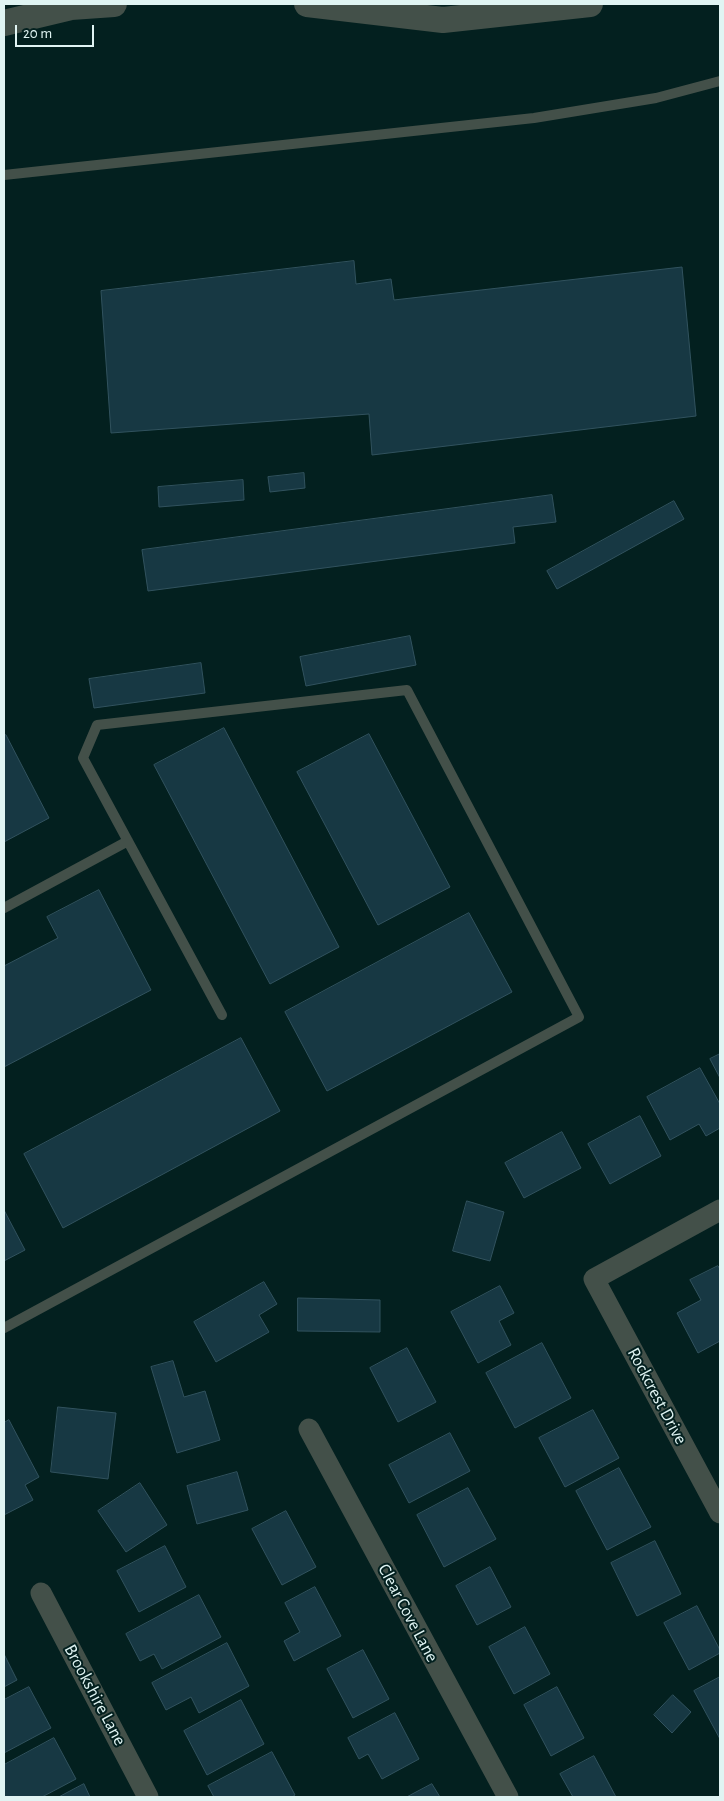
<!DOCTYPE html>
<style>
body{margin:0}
#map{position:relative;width:724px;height:1801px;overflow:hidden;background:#03201f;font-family:"Alegreya Sans",sans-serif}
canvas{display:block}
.frame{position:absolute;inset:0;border:5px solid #e0f4f3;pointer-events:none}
.scale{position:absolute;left:15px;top:25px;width:79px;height:22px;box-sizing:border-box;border:2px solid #e0f4f3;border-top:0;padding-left:6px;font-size:15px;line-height:18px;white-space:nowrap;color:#e0f4f3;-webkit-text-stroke:4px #03201f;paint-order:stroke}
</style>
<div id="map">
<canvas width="724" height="1801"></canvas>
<div class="frame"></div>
<div class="scale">20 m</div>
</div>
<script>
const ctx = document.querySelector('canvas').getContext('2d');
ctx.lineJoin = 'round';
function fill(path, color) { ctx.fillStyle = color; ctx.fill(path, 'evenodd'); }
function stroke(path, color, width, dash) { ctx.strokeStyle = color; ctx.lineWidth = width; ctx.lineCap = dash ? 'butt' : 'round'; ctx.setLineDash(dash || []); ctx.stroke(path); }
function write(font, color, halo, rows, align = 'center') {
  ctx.font = font + ' "Alegreya Sans",sans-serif'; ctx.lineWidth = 4; ctx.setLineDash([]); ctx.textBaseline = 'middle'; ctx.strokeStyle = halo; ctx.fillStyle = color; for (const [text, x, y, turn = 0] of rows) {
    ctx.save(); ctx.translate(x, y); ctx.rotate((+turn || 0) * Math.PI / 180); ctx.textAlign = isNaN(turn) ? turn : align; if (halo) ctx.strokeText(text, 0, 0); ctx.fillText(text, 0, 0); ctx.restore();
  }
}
const building = new Path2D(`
 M 354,261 L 356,284 L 391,279 L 394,300 L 682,267 L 696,416 L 372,455 L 369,414 L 111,433 L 101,291 Z
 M 304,473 L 305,488 L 270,492 L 268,477 Z
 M 243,480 L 244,500 L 159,507 L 158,487 Z
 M 552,495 L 556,522 L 513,527 L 515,543 L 148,591 L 142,550 Z
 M 674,501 L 684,519 L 557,589 L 547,571 Z
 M 410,636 L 416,665 L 306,686 L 300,657 Z
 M 201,663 L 205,693 L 94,708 L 89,679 Z
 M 224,728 L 339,947 L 270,984 L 154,765 Z
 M 369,734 L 450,887 L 378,925 L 297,772 Z
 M 6,735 L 49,818 L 4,842 L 4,736 Z
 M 99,890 L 151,990 L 4,1067 L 4,966 L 58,938 L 47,917 Z
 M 469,913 L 512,992 L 327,1091 L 285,1012 Z
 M 241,1038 L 280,1111 L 63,1228 L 24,1154 Z
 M 720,1054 L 720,1078 L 710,1059 Z
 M 700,1068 L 720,1104 L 720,1128 L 706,1136 L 699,1124 L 670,1140 L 647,1097 Z
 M 640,1116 L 661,1156 L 610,1184 L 588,1144 Z
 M 562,1132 L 581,1168 L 524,1198 L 505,1163 Z
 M 467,1201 L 504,1212 L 490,1261 L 453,1251 Z
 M 4,1210 L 25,1250 L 4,1261 Z
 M 718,1266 L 720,1269 L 720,1341 L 698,1353 L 677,1313 L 701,1300 L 690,1280 Z
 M 264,1282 L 277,1304 L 259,1315 L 269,1332 L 216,1362 L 194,1322 Z
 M 500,1286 L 514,1313 L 499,1321 L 511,1345 L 478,1363 L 451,1312 Z
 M 298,1298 L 380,1300 L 380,1332 L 298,1331 Z
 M 542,1343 L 571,1398 L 515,1428 L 486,1373 Z
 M 407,1348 L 436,1402 L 398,1422 L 370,1368 Z
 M 173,1361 L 184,1397 L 205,1391 L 220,1440 L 177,1453 L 151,1367 Z
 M 58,1407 L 116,1413 L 108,1479 L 51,1472 Z
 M 593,1410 L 619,1458 L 565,1487 L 539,1438 Z
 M 9,1420 L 39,1477 L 25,1485 L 33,1500 L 4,1515 L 4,1423 Z
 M 450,1433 L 470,1471 L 409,1503 L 389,1465 Z
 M 619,1468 L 651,1527 L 607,1550 L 576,1491 Z
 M 237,1472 L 248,1510 L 197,1524 L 187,1486 Z
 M 140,1483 L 167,1525 L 126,1552 L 98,1511 Z
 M 468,1488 L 496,1539 L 444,1567 L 417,1515 Z
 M 286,1511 L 316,1567 L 282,1585 L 252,1529 Z
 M 655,1541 L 681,1594 L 637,1616 L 611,1563 Z
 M 165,1546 L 186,1587 L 139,1612 L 117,1571 Z
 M 490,1567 L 511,1607 L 477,1625 L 456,1586 Z
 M 315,1587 L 341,1636 L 294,1661 L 284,1641 L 300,1632 L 285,1603 Z
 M 199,1595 L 221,1637 L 162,1669 L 154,1654 L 140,1661 L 126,1634 Z
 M 697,1606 L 720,1650 L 720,1653 L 689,1670 L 664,1623 Z
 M 525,1627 L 550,1674 L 514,1694 L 489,1647 Z
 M 227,1643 L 249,1686 L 199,1713 L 191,1697 L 166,1710 L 152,1683 Z
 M 363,1650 L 389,1699 L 353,1718 L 327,1669 Z
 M 4,1654 L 17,1680 L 4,1687 Z
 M 720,1677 L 720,1739 L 694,1691 Z
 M 29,1687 L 51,1728 L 4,1753 L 4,1700 Z
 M 557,1687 L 584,1738 L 551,1756 L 524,1705 Z
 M 673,1695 L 691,1712 L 672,1733 L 654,1715 Z
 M 241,1700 L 264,1744 L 207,1775 L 184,1731 Z
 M 395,1713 L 419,1759 L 382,1779 L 368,1754 L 359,1759 L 348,1738 Z
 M 54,1738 L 76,1779 L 42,1797 L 4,1797 L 4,1765 Z
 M 272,1752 L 295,1795 L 292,1797 L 214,1797 L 208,1786 Z
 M 594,1756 L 616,1797 L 573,1797 L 560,1774 Z
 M 84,1784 L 90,1797 L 59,1797 Z
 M 432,1784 L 440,1797 L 407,1797 Z`);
const service = new Path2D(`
 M 4,175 L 534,118 L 656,98 L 720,81
 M 4,908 L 128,841
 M 4,1328 L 579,1017 L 407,690 L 97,725 L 83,758 L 222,1015`);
const minor = new Path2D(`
 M 720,1210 L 594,1279 L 720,1513
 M 309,1429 L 508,1797
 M 41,1593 L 148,1797`);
const tertiary = new Path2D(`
 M 307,4 L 443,20 L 590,4
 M 4,23 L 71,7 L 114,4`);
const streetNames = [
 ["Rockcrest Drive",657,1396,62],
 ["Clear Cove Lane",408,1613,62],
 ["Brookshire Lane",95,1695,62]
];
fill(building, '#173843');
stroke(building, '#31525e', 1);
stroke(service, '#435049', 10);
stroke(minor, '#435049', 21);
stroke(tertiary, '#435049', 26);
write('18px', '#e0f4f3', '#03201f', streetNames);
</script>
